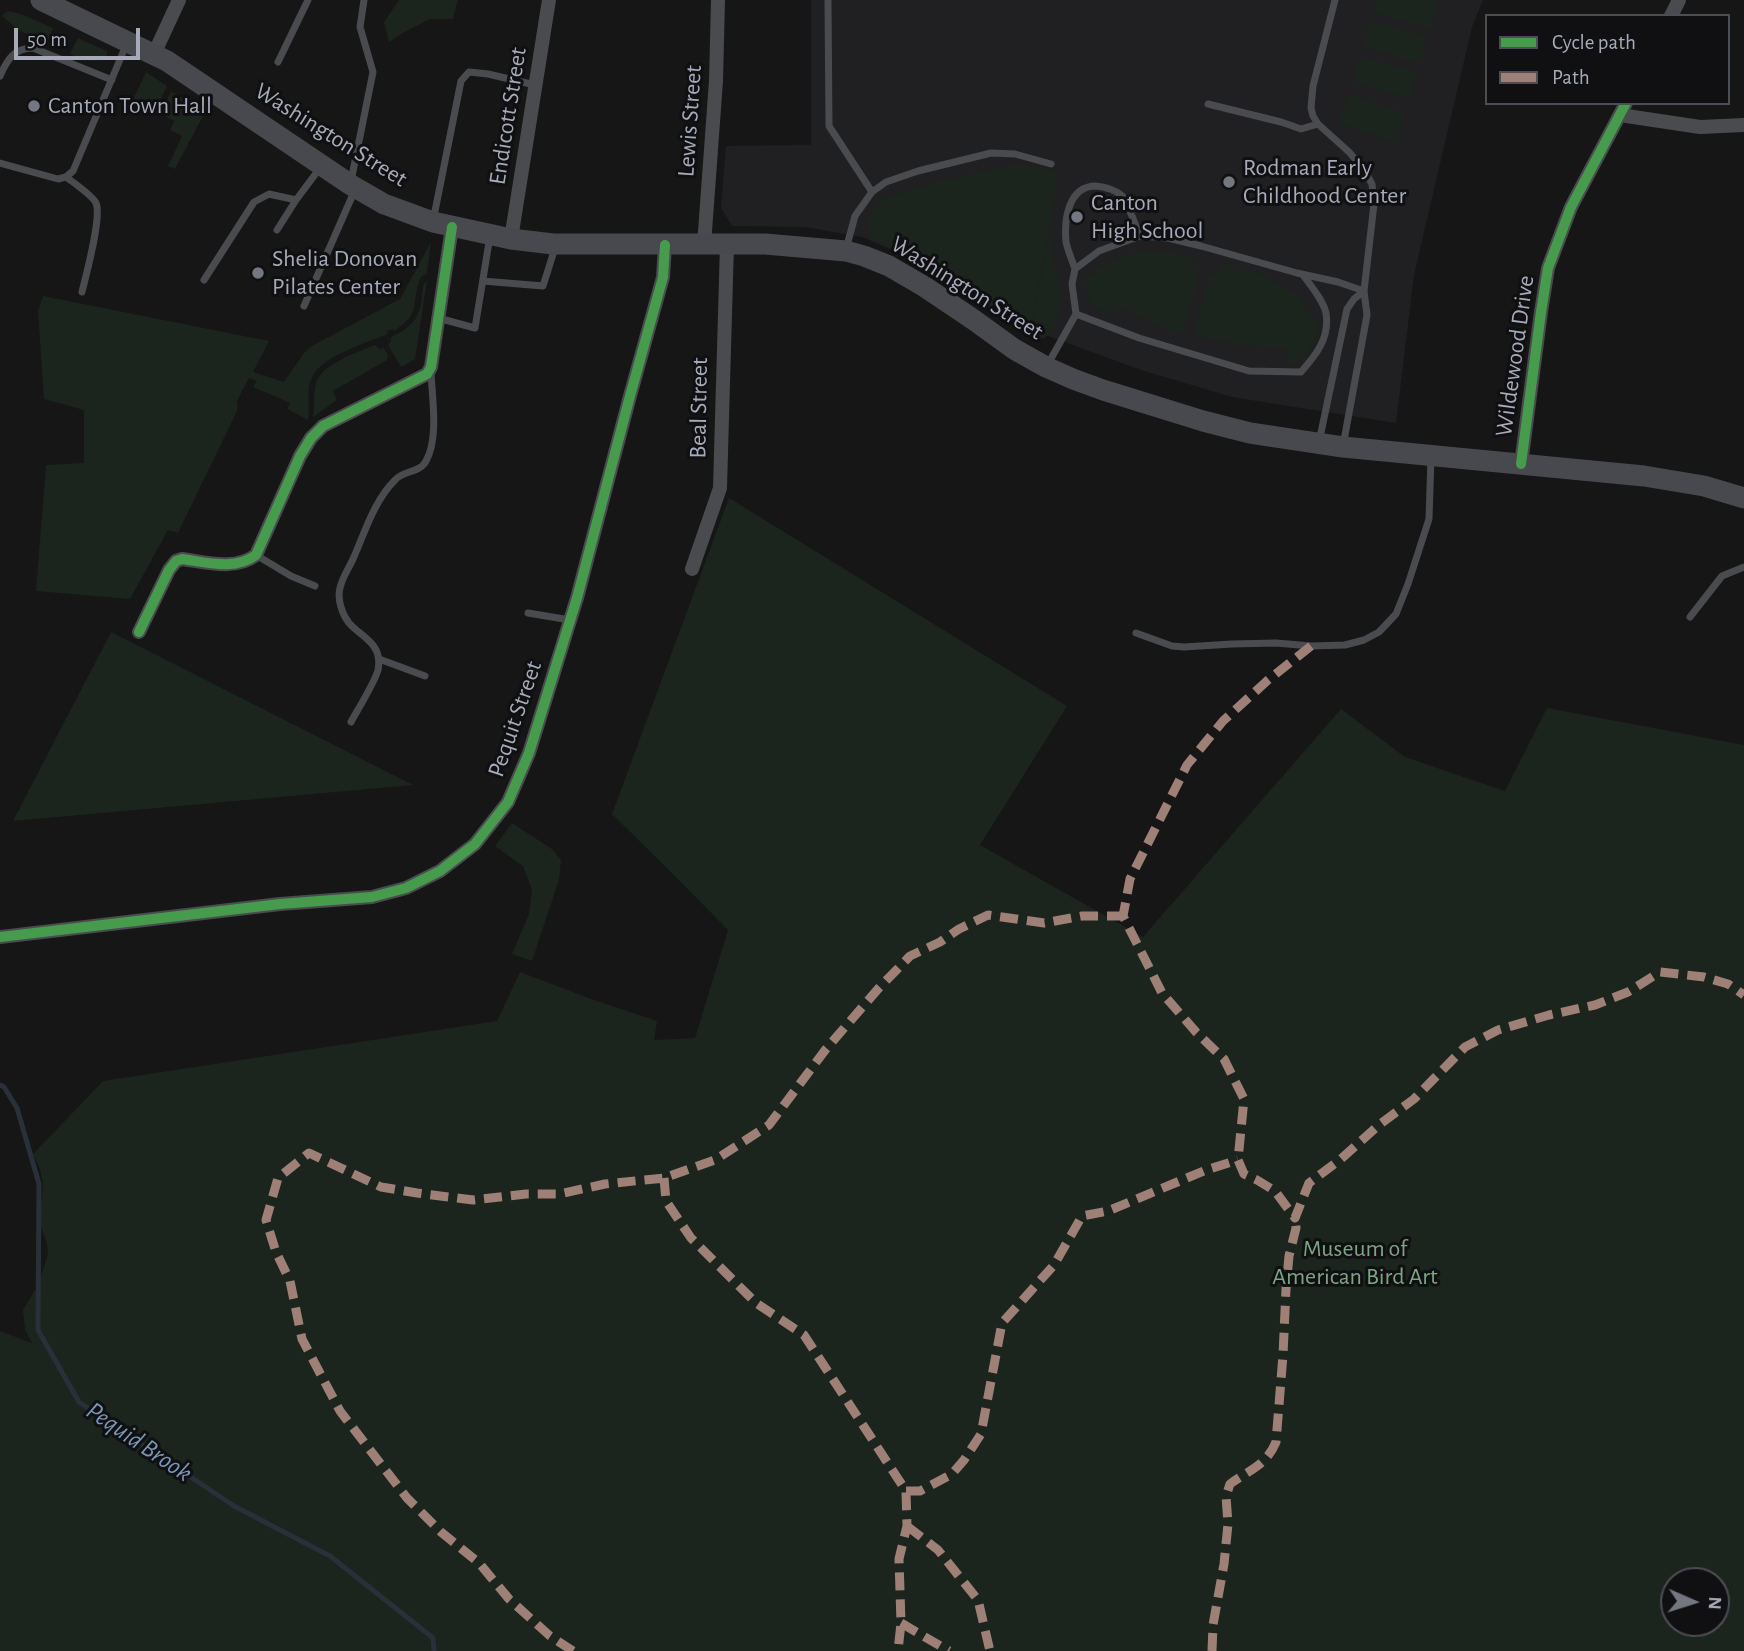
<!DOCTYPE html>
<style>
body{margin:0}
#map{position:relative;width:1744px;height:1651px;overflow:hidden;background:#161616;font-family:"Alegreya Sans",sans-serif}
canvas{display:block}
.legend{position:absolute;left:1485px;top:14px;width:245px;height:91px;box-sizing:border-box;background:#101012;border:2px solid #4c4e55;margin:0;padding:9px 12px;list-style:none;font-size:21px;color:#a6aab9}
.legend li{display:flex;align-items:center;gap:14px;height:35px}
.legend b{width:35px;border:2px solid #4c4e55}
.north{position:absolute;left:1660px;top:1567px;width:70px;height:70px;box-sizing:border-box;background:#101012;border:2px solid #4c4e55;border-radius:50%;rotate:93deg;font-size:19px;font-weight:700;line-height:28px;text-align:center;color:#a6aab9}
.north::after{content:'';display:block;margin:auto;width:24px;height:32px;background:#747680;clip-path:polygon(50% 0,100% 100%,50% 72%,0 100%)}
.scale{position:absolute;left:14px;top:28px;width:126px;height:32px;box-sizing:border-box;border:4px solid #a6aab9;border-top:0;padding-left:9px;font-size:21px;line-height:24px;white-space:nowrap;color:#a6aab9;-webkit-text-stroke:5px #101012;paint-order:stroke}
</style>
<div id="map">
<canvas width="1744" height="1651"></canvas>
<ul class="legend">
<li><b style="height:9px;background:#469c4c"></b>Cycle path</li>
<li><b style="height:9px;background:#9e8076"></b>Path</li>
</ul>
<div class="north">N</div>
<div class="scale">50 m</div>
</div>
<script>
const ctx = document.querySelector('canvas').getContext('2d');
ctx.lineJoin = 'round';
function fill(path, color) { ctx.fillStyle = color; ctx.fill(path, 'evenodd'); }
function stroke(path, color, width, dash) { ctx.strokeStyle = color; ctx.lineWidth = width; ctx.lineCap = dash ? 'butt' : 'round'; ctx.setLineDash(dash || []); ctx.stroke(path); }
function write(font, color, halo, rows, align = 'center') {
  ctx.font = font + ' "Alegreya Sans",sans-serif'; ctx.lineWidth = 6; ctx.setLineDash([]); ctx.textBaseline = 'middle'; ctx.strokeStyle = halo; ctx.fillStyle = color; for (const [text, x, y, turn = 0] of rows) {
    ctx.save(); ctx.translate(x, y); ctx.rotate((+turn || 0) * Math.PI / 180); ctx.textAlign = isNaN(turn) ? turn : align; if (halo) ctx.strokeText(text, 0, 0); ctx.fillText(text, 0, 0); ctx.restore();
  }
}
const built = new Path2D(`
 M 811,0 L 1483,0 L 1472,27 L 1414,275 L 1396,423 L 1232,397 L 1141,370 L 1040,333 L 983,303 L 941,273 L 907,256 L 862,237 L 806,227 L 732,226 L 721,208 L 726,146 L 811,145 Z`);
const green = new Path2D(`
 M 399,0 L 458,0 L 453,19 L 430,19 L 403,33 L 389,42 L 384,22 Z
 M 1376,0 L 1431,0 L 1438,2 L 1430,29 L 1373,12 Z
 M 8,11 L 21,14 L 53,28 L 47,43 L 18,30 L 3,17 L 3,14 Z
 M 1370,20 L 1428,37 L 1420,63 L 1363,47 Z
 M 78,38 L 107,51 L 107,56 C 95,65 82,59 70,54 Z
 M 1360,56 L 1418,72 L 1410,99 L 1353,82 Z
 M 146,72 L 167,86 L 154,112 L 144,109 L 143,110 L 139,108 L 135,116 L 127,112 Z
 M 171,91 L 205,112 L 175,169 L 168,166 L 182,136 L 170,130 L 174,121 L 161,114 Z
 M 1348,94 L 1405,113 L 1397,144 L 1343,124 L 1340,120 Z
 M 1011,165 L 1031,166 L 1053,171 L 1057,177 L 1056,193 L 1032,317 L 1027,329 L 1024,330 L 918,261 L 891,246 L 869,236 L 867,223 L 874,208 L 885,198 L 940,181 Z
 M 1050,233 L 1052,233 L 1051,257 L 1061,287 L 1060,304 L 1055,326 L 1045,338 L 1039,339 L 1030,334 Z
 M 431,242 L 427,273 L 421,277 L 419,281 C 411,308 421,313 394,331 L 393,329 L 387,331 L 388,334 C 367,343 323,355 312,377 C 306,389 310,407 308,420 L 287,409 L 290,403 L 253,387 L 257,381 L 249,378 L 237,401 L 238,408 L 235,415 L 178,533 L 168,530 L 130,599 L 36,591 L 46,465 L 84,463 L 84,410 L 44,399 L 38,311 L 43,296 L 269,341 L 253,372 L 284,382 L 304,353 L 310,347 L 400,299 Z
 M 1151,250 L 1189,256 L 1194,259 C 1193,266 1194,271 1199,276 L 1183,334 L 1154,324 L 1116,304 L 1111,314 C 1096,312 1089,299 1084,286 C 1093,264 1130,252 1151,250 Z
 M 1223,264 L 1231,266 L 1234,270 C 1237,270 1241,269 1244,269 C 1256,269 1289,288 1298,297 C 1304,302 1306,308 1310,315 C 1312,318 1316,319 1318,322 C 1322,328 1315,343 1311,348 C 1305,356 1300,362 1291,365 L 1288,361 L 1287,348 L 1284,347 L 1250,346 L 1193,335 L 1210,276 L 1219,271 Z
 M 427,280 L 415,359 L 401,367 L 388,345 L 391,341 L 391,337 C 410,329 421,317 422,296 C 423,289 422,285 427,280 Z
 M 375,345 L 380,349 L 384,348 L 388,355 L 387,360 L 333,391 L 337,400 L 313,417 C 315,406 313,394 316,383 C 321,364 358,352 375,345 Z
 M 729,498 L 1067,706 L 980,845 L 1143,937 L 1341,709 L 1405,757 L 1505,791 L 1547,708 L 1744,745 L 1744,1651 L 0,1651 L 0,1331 L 32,1343 L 25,1330 L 23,1310 L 39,1283 L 48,1254 L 47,1244 L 39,1220 L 42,1198 L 43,1183 L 40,1169 L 33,1154 L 103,1081 L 497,1021 L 520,972 L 597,1001 L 657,1021 L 654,1040 L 695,1038 L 728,930 L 669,870 L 612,814 ZM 1674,1581 L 1716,1581 L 1716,1623 L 1674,1623 Z
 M 111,632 L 413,785 L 13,821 Z
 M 512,823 L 552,849 L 561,860 L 559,880 L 532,961 L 512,954 L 529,914 L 532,890 L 523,866 L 495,846 Z`);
const stream = new Path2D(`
 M 0,1085 L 4,1087 L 17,1108 L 39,1184 L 38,1330 L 79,1402 L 234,1506 L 330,1556 L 433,1638 L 434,1651`);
const service = new Path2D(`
 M 828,0 L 829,126 L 872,192 L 855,216 L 846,249
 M 1335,0 L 1313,86 L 1311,108 L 1313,116 L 1318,124 L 1349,152 L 1363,168 L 1372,184 L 1374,204 L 1364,291 L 1367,315 L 1343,446
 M 278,62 L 308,0
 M 0,76 C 7,60 14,48 33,48 L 112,80
 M 1208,104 L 1281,122 L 1301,129 L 1318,124
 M 0,163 L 58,179 L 66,177 L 73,171 L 127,43
 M 66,177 C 74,183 92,195 96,203 C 102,217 86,275 82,292
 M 351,181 L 373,72 L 360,27 L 364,0
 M 872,192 L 886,182 L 918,171 L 991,153 L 1015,154 L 1051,164
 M 433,221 L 461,81 L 469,72 L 488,74 L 535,85
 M 277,230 L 296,200
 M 1075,269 C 1072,260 1068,251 1066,242 C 1064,220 1068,186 1096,186 C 1104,187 1116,190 1122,196 C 1127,201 1136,227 1140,236
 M 204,280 L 254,202 L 269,194 L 296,200 L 320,168
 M 483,281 L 543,286 L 555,248
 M 304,306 L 354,192
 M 1076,314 L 1139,338 L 1249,371 L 1301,372 C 1316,355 1330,338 1326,313 C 1323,300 1311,286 1303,275
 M 438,318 L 475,328 L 490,236
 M 1048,364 L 1076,314 L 1072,284 L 1075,269 L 1099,251 L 1140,236 L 1168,238 L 1201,246 L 1297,273 L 1338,282 L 1364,291
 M 1319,442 L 1347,309 L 1354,299 L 1364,291
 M 256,555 L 291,576 L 315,586
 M 528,613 L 570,620
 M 1690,617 L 1722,576 L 1744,567
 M 1136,633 L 1172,646 L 1184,647 L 1232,644 L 1276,643 L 1311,646 L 1345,645 L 1364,640 L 1379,632 L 1396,614 L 1408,584 L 1429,519 L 1431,457
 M 379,659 L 425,676
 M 351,722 C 358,709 375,682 378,670 C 383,643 362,638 349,623 C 342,614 337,599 340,588 C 342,578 349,568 353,559 C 365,532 374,501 395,480 C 404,470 420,473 426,461 C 439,438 432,398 431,372`);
const minor = new Path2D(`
 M 1671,16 L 1679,0
 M 154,54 L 179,0
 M 1620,115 L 1700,127 L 1744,125
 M 511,239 L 549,0
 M 704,245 L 716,81 L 718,0
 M 1521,464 L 1541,312 L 1548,268 L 1571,207 L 1626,103
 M 692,569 L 720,488 L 727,244
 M 139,632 L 169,570 L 176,561 L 182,559 C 205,562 235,571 256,555 L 300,456 L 311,438 L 323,426 L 427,374 L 431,367 L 452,227
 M 0,937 L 280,904 L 372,897 L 406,888 L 440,871 L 475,844 L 508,802 L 529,753 L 577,598 L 630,396 L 663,277 L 665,245`);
const secondary = new Path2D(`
 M 41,0 L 167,61 L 351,185 L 384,204 L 433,222 L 511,239 L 553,244 L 765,244 L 846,251 L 864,256 L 889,266 L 925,287 L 974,320 L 1014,349 L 1046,367 L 1073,379 L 1103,390 L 1203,421 L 1250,433 L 1343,447 L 1644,476 L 1704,486 L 1744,498`);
const quiet = new Path2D(`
 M 1311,646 L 1268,680 L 1223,721 L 1187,765 L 1130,879 L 1123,916 L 1162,993 L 1196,1032 L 1224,1059 L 1244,1099 L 1238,1160 L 1244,1174 L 1257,1180 L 1275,1191 L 1295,1218 L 1309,1183 L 1341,1159 L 1379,1125 L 1414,1099 L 1465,1047 L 1498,1030 L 1549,1015 L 1595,1005 L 1628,992 L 1660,972 L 1704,977 L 1728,984 L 1744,995
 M 664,1178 L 666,1201 L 691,1238 L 756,1303 L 804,1335 L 906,1491 L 907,1526 L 899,1559 L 901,1623 L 898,1651
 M 906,1491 L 920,1491 L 952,1474 L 964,1460 L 981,1434 L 1002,1323 L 1054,1265 L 1082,1216 L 1108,1211 L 1206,1170 L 1238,1160
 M 907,1526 L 938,1550 L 978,1600 L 990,1651
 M 901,1623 L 949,1651
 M 573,1651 L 550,1636 L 509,1599 L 479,1563 L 441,1532 L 407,1498 L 340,1411 L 302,1339 L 290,1281 L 276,1252 L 266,1220 L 278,1178 L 309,1153 L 381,1187 L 417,1193 L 473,1200 L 526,1194 L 559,1194 L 605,1184 L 664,1178 L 715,1160 L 769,1125 L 826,1049 L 878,989 L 910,956 L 940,942 L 959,929 L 988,915 L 1044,923 L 1082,916 L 1123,916
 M 1212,1651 L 1213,1625 L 1224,1564 L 1228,1524 L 1226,1496 L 1230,1484 C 1249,1470 1266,1466 1276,1442 L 1283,1355 L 1286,1289 L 1289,1256 L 1296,1228 L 1295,1218`);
const cycleway = new Path2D(`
 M 1521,464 L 1541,312 L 1548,268 L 1571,207 L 1626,103
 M 139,632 L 169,570 L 176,561 L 182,559 C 205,562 235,571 256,555 L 300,456 L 311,438 L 323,426 L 427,374 L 431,367 L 452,227
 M 0,937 L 280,904 L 372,897 L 406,888 L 440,871 L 475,844 L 508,802 L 529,753 L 577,598 L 630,396 L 663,277 L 665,245`);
const markers = [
 [34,106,7,"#747680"],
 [1229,182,7,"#747680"],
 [1077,217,7,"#747680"],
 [258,273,7,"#747680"]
];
const poiNames = [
 ["Canton Town Hall",48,106],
 ["Rodman Early",1243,168],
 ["Childhood Center",1243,196],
 ["Canton",1091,203],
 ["High School",1091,231],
 ["Shelia Donovan",272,259],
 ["Pilates Center",272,287]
];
const streetNames = [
 ["Endicott Street",508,116,-81],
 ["Lewis Street",690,121,-86],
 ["Washington Street",331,135,32],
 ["Washington Street",967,288,32],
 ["Wildewood Drive",1515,356,-82],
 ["Beal Street",699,408,-89],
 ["Pequit Street",515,719,-71]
];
const parkNames = [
 ["Museum of",1355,1249],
 ["American Bird Art",1355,1277]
];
const waterNames = [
 ["Pequid Brook",139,1442,34]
];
fill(built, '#202022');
fill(green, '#1c241e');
stroke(stream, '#283039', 5);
stroke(service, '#4a4b4f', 7);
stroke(minor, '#4a4b4f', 14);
stroke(secondary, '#48494e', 21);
stroke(quiet, '#9e8076', 9, [18, 9]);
stroke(cycleway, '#469c4c', 10);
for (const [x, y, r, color] of markers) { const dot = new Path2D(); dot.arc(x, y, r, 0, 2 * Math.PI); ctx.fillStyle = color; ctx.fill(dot); stroke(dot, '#101012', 2.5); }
write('24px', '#a6aab9', '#101012', poiNames, 'left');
write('24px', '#a6aab9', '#101012', streetNames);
write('24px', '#7ca582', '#101012', parkNames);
write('italic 26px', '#7a95b6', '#101012', waterNames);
</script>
